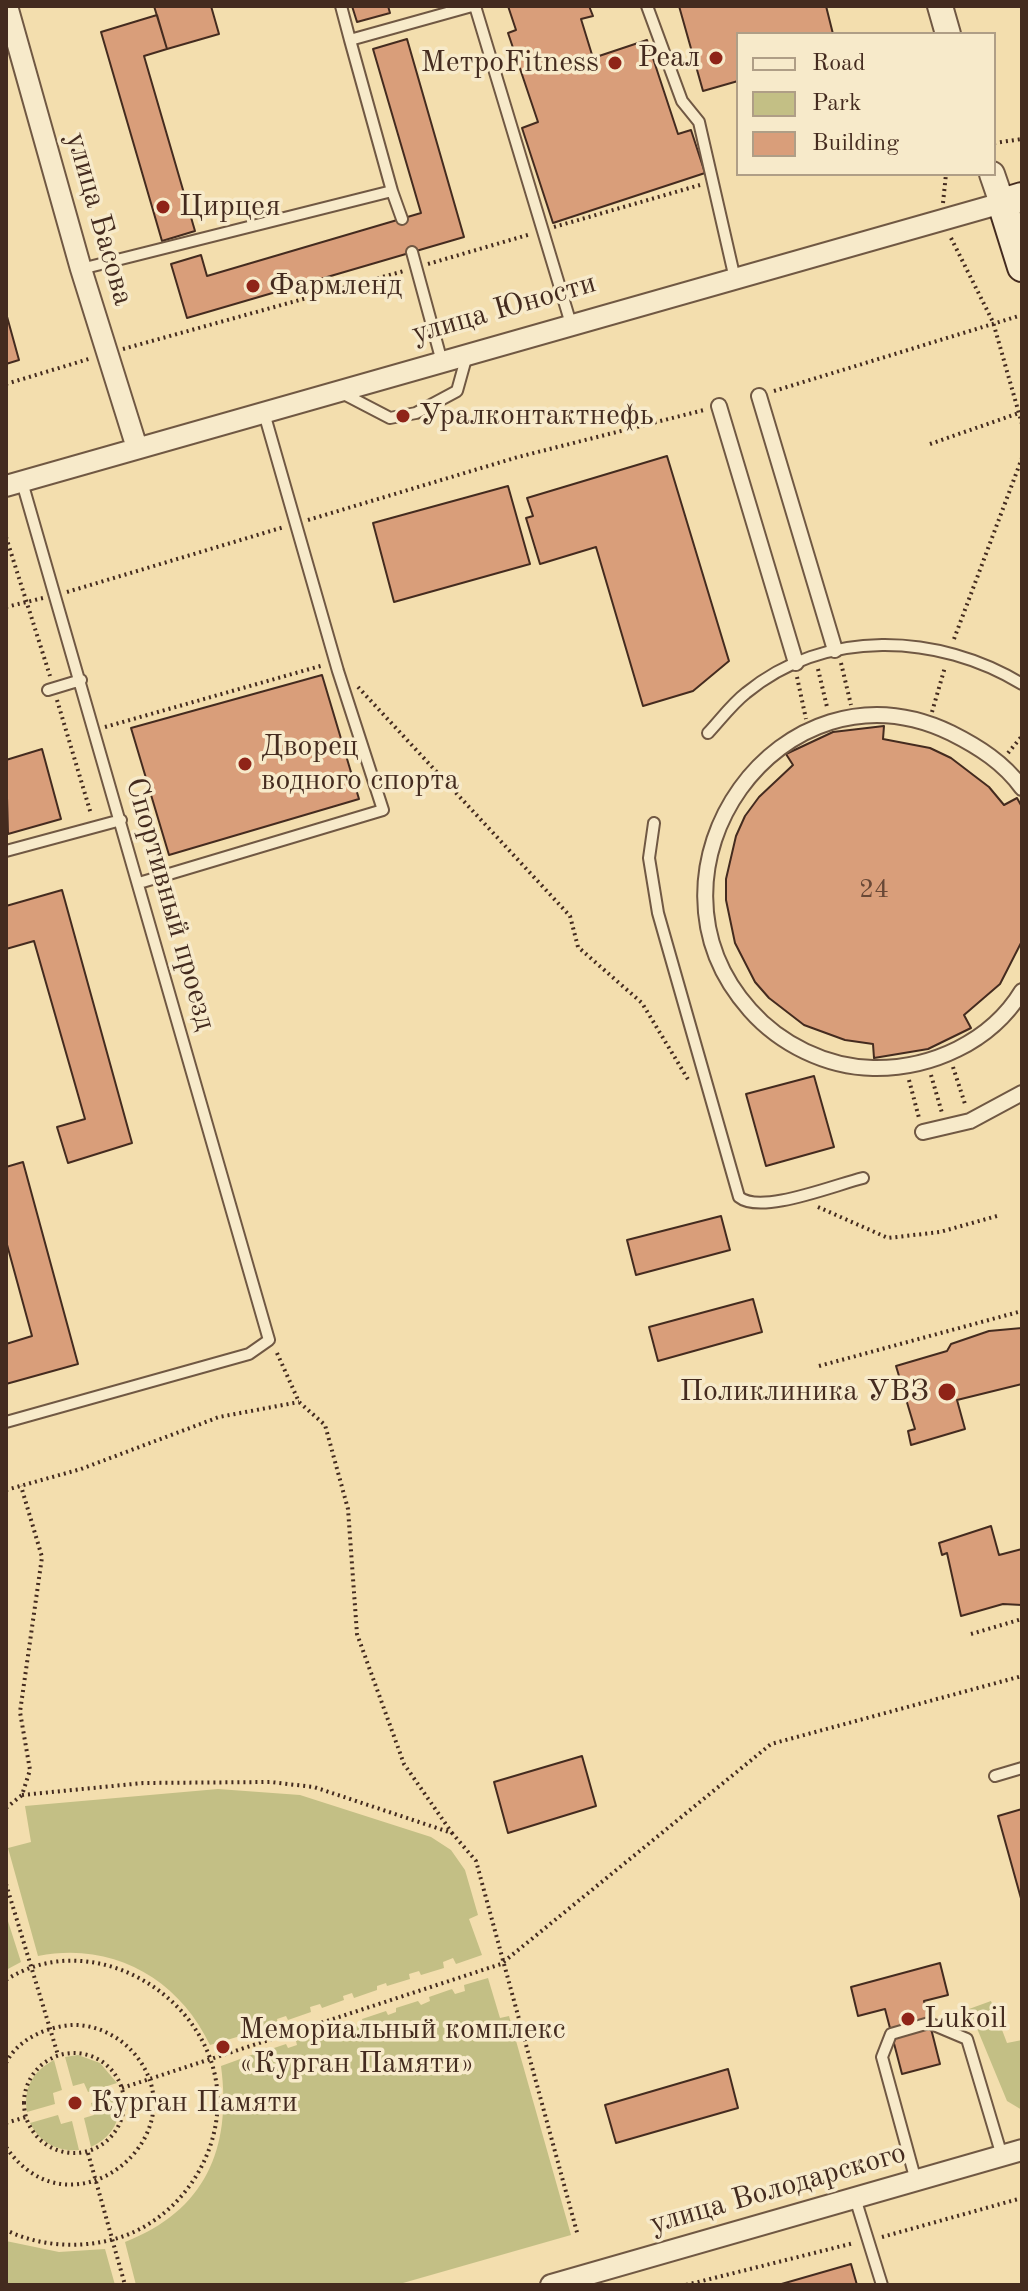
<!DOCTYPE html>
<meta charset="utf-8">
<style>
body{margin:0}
#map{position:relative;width:1028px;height:2291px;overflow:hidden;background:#f3deae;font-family:"Old Standard TT",serif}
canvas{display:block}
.frame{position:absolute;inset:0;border:8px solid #442b1f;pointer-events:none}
.legend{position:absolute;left:736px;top:32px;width:260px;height:144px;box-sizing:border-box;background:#f7eaca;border:2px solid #af9e86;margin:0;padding:10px 14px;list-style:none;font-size:24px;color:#442b1f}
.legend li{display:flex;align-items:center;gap:16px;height:40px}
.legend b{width:40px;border:2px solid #af9e86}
</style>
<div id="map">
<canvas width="1028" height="2291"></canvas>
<div class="frame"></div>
<ul class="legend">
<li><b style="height:10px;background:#f7eaca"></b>Road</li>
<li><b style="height:22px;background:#c3bf85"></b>Park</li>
<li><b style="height:22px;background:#d99e7a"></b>Building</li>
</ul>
</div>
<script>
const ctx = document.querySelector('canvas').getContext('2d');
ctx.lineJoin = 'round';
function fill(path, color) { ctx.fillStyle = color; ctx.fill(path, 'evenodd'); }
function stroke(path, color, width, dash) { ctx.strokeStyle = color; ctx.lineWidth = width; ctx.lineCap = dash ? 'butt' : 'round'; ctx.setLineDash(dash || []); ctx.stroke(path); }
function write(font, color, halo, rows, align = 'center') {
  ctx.font = font + ' "Old Standard TT",serif'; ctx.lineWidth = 7; ctx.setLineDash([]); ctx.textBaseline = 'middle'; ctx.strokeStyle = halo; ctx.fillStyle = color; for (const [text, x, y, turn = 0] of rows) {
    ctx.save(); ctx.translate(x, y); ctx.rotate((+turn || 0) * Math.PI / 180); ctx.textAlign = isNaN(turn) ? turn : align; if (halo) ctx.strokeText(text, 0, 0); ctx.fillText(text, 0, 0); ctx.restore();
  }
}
const green = new Path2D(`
 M 218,1789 L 300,1795 L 431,1837 L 451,1850 L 465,1870 L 478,1915 L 469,1919 L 482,1955 L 456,1964 L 453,1958 L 443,1962 L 444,1968 L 421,1975 L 419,1971 L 409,1974 L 410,1979 L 387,1986 L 386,1983 L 377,1986 L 377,1990 L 354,1998 L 352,1993 L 343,1996 L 344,2000 L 322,2008 L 320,2004 L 310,2007 L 311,2012 L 288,2020 L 286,2016 L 277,2019 L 278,2024 L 260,2030 L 258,2026 L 246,2029 L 247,2034 L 210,2045 C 178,1978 112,1941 38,1956 L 8,1848 L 31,1842 L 25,1806 Z
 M 6,1915 L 21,1962 L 6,1970 Z
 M 488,1978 L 500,2018 L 509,2016 L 571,2235 L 396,2285 L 136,2285 L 125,2242 C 205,2211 232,2149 221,2066 L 254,2054 L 257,2059 L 269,2054 L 268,2050 L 286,2044 L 288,2048 L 297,2045 L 296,2041 L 319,2033 L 321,2038 L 332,2034 L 331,2030 L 353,2023 L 355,2027 L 363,2024 L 362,2019 L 386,2011 L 388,2015 L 396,2012 L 396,2008 L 418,2001 L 421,2005 L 430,2001 L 429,1997 L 452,1989 L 455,1994 L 465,1991 L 464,1985 Z
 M 991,2001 L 1007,2043 L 1022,2040 L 1022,2110 L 1007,2101 L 969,2009 Z
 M 78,2055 L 100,2063 L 117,2083 L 88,2092 L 84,2083 L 73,2086 L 65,2057 Z
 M 54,2060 L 62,2090 L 53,2093 L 55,2104 L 27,2112 C 23,2088 33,2071 54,2060 Z
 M 120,2095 C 122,2118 113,2137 91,2147 L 84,2118 L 94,2115 L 91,2103 Z
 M 58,2115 L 61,2124 L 72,2121 L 79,2150 C 58,2152 40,2143 30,2123 Z
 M 6,2241 L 59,2252 L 105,2249 L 115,2285 L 6,2285 Z`);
const building = new Path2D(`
 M 154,6 L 211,6 L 219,34 L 167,49 Z
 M 352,6 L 388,6 L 390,13 L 357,22 Z
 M 508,6 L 589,6 L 593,16 L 581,19 L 593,58 L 647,40 L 678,134 L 691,130 L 705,173 L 553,223 L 522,128 L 538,122 L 508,33 L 516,30 Z
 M 679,6 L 826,6 L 833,34 L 738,34 L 738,81 L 703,91 Z
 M 157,15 L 167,49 L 144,56 L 195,231 L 162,241 L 101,32 Z
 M 407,39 L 464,237 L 187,318 L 171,264 L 201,255 L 207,276 L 421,213 L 373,49 Z
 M 6,313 L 19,360 L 6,364 Z
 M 667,456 L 729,661 L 693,691 L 643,706 L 596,547 L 540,564 L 526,518 L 533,516 L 527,498 Z
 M 508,486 L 530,564 L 394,602 L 373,523 Z
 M 322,675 L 359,799 L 169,855 L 131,728 Z
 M 884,726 L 883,739 L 930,748 L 951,758 L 989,787 L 1004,805 L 1017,798 L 1022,807 L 1022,941 L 1000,984 L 964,1015 L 971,1028 L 928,1049 L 874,1058 L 873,1044 L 845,1040 L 804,1025 L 769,998 L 755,982 L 735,943 L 726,900 L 726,879 L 736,836 L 745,816 L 759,797 L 793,765 L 786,754 L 833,732 Z
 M 42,749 L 61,819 L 8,834 L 6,760 Z
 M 62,890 L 132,1143 L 68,1163 L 57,1127 L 85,1119 L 34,941 L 6,949 L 6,906 Z
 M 814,1076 L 834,1147 L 766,1166 L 746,1094 Z
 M 23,1162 L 78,1364 L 6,1384 L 6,1344 L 32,1336 L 6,1241 L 6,1167 Z
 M 721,1216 L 730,1250 L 636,1275 L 627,1240 Z
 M 753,1299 L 762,1332 L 658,1361 L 649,1327 Z
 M 1022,1328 L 1022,1384 L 957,1400 L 965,1429 L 911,1445 L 908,1431 L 915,1429 L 896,1366 L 947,1351 L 951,1344 L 989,1331 Z
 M 991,1526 L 999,1555 L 1022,1549 L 1022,1605 L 1003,1604 L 961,1616 L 947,1553 L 942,1555 L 939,1543 Z
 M 582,1756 L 596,1806 L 508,1833 L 494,1782 Z
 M 1022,1809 L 1022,1902 L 998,1816 Z
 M 940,1963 L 948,1995 L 924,2001 L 940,2064 L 902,2074 L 885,2009 L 858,2016 L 851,1987 Z
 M 728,2069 L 738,2108 L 616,2143 L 605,2105 Z
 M 851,2264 L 857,2285 L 778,2285 Z`);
const path = new Path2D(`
 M 994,143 L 1022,139
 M 943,203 L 946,174
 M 554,227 L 700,185
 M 951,238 L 993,322 L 1022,424
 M 428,264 L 531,234
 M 123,349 L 404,271
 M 6,384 L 92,358
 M 774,391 L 1022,315
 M 930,444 L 1019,413
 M 308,520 L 518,457 L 704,410
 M 6,537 L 50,676
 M 67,592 L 284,527
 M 6,607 L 43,598
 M 954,639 L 1022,458
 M 841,663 L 851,705
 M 818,669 L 827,707
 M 797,677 L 806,719
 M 358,687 L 570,916 L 578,947 L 642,1003 L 689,1081
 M 57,700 L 91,814
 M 932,712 L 945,667
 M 105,727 L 324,665
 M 1008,753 L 1022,736
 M 953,1067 L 965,1104
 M 931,1075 L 942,1113
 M 909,1080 L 919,1118
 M 818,1207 L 888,1238 L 940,1232 L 997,1216
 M 277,1353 L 299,1402 L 325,1425 L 348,1509 L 357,1634 L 404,1764 L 452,1833
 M 819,1366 L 1022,1311
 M 6,1490 L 81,1469 L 219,1417 L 299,1402
 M 971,1634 L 1022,1619
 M 22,1795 L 143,1783 L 270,1782 L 314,1787 L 452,1833 L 476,1861 L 578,2236
 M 6,1808 L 22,1795 L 30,1770 L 20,1712 L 42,1557 L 21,1486
 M 6,1884 L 58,2055
 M 6,1980 C 80,1932 181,1979 210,2058 C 236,2129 193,2211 124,2236 C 87,2249 42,2248 6,2230
 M24 2103a50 50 0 1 1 100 0a50 50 0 1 1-100 0Z
 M 6,2063 C 18,2039 46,2027 72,2025 C 94,2024 117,2035 132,2051 C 206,2132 72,2244 6,2147
 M 122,2088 L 501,1964 L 771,1744 L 1022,1676
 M 6,2123 L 26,2117
 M 88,2153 L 125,2285
 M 882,2237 L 1022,2198
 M 686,2285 L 854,2243`);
const service = new Path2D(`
 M 341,6 L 350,40
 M 475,6 L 571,324
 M 647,6 L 682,101 L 699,122 L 735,279
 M 392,191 L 402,219
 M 412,252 L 442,362
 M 81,269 L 392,191 L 350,40 L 472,6
 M 340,392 L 390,418 L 416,413 L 457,391 L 467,355
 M 48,690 L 81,680
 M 708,733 C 721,719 732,704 746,693 C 825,628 938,633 1022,684
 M 654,823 L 649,858 L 658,913 L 739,1197 C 761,1215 834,1185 863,1178
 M 6,851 L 121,820
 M 139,883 L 383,810 L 338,671 L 264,413
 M 6,1422 L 249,1354 L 269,1340 L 22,482
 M 995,1776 L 1022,1768
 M 916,2181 L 882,2057 L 891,2034 L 929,2023 L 967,2039 L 1002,2156
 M 855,2198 L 882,2285`);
const pedestrian = new Path2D(`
 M 759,396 L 835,650
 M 719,406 L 796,663
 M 1022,788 C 1004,763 979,747 951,733 C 781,651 626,871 750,1010 C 780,1044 826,1067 873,1068 C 931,1069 991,1042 1022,991
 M 923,1132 L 970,1121 L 1022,1093`);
const minor = new Path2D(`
 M 7,6 L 81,269 L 137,448
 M 6,486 L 1002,203
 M 551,2285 L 1022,2150`);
const tertiary = new Path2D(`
 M 940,6 L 948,34
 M 992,174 L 1002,203`);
const secondary = new Path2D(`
 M 1022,197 L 1002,203 L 1022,267`);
const markers = [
 [716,58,8,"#8f2418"],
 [615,63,8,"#8f2418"],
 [163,207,8,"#8f2418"],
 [253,286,8,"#8f2418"],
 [403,416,8,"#8f2418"],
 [245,764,8,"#8f2418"],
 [947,1392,10,"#8f2418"],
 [908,2019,8,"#8f2418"],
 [223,2047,8,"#8f2418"],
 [75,2103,8,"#8f2418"]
];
const numberNames = [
 ["24",874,890]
];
const poiNames = [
 ["Реал",700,58,"right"],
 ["МетроFitness",599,63,"right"],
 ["Цирцея",179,207],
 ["Фармленд",269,286],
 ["Уралконтактнефь",419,416],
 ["Дворец",261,747],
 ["водного спорта",261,781],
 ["Поликлиника УВЗ",929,1392,"right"],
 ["Lukoil",924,2019],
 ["Мемориальный комплекс",239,2030],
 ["«Курган Памяти»",239,2064],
 ["Курган Памяти",91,2103]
];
const streetNames = [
 ["улица Басова",99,219,74],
 ["улица Юности",504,309,-16],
 ["Спортивный проезд",170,904,74],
 ["улица Володарского",778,2189,-16]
];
fill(green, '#c3bf85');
fill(building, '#d99e7a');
stroke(building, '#442b1f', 2);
stroke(service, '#705843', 14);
stroke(pedestrian, '#705843', 18);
stroke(minor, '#705843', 24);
stroke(tertiary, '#705843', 28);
stroke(secondary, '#442b1f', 32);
stroke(path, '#442b1f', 4, [2, 4]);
stroke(service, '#f7eaca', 10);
stroke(pedestrian, '#f7eaca', 14);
stroke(minor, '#f7eaca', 20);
stroke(tertiary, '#f7eaca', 24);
stroke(secondary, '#f7eaca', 28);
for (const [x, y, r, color] of markers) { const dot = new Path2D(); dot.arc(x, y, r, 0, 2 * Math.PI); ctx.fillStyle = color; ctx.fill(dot); stroke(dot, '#f7eaca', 3); }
write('26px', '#694836', null, numberNames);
write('30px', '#442b1f', '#f7eaca', poiNames, 'left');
write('30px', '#442b1f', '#f7eaca', streetNames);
</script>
